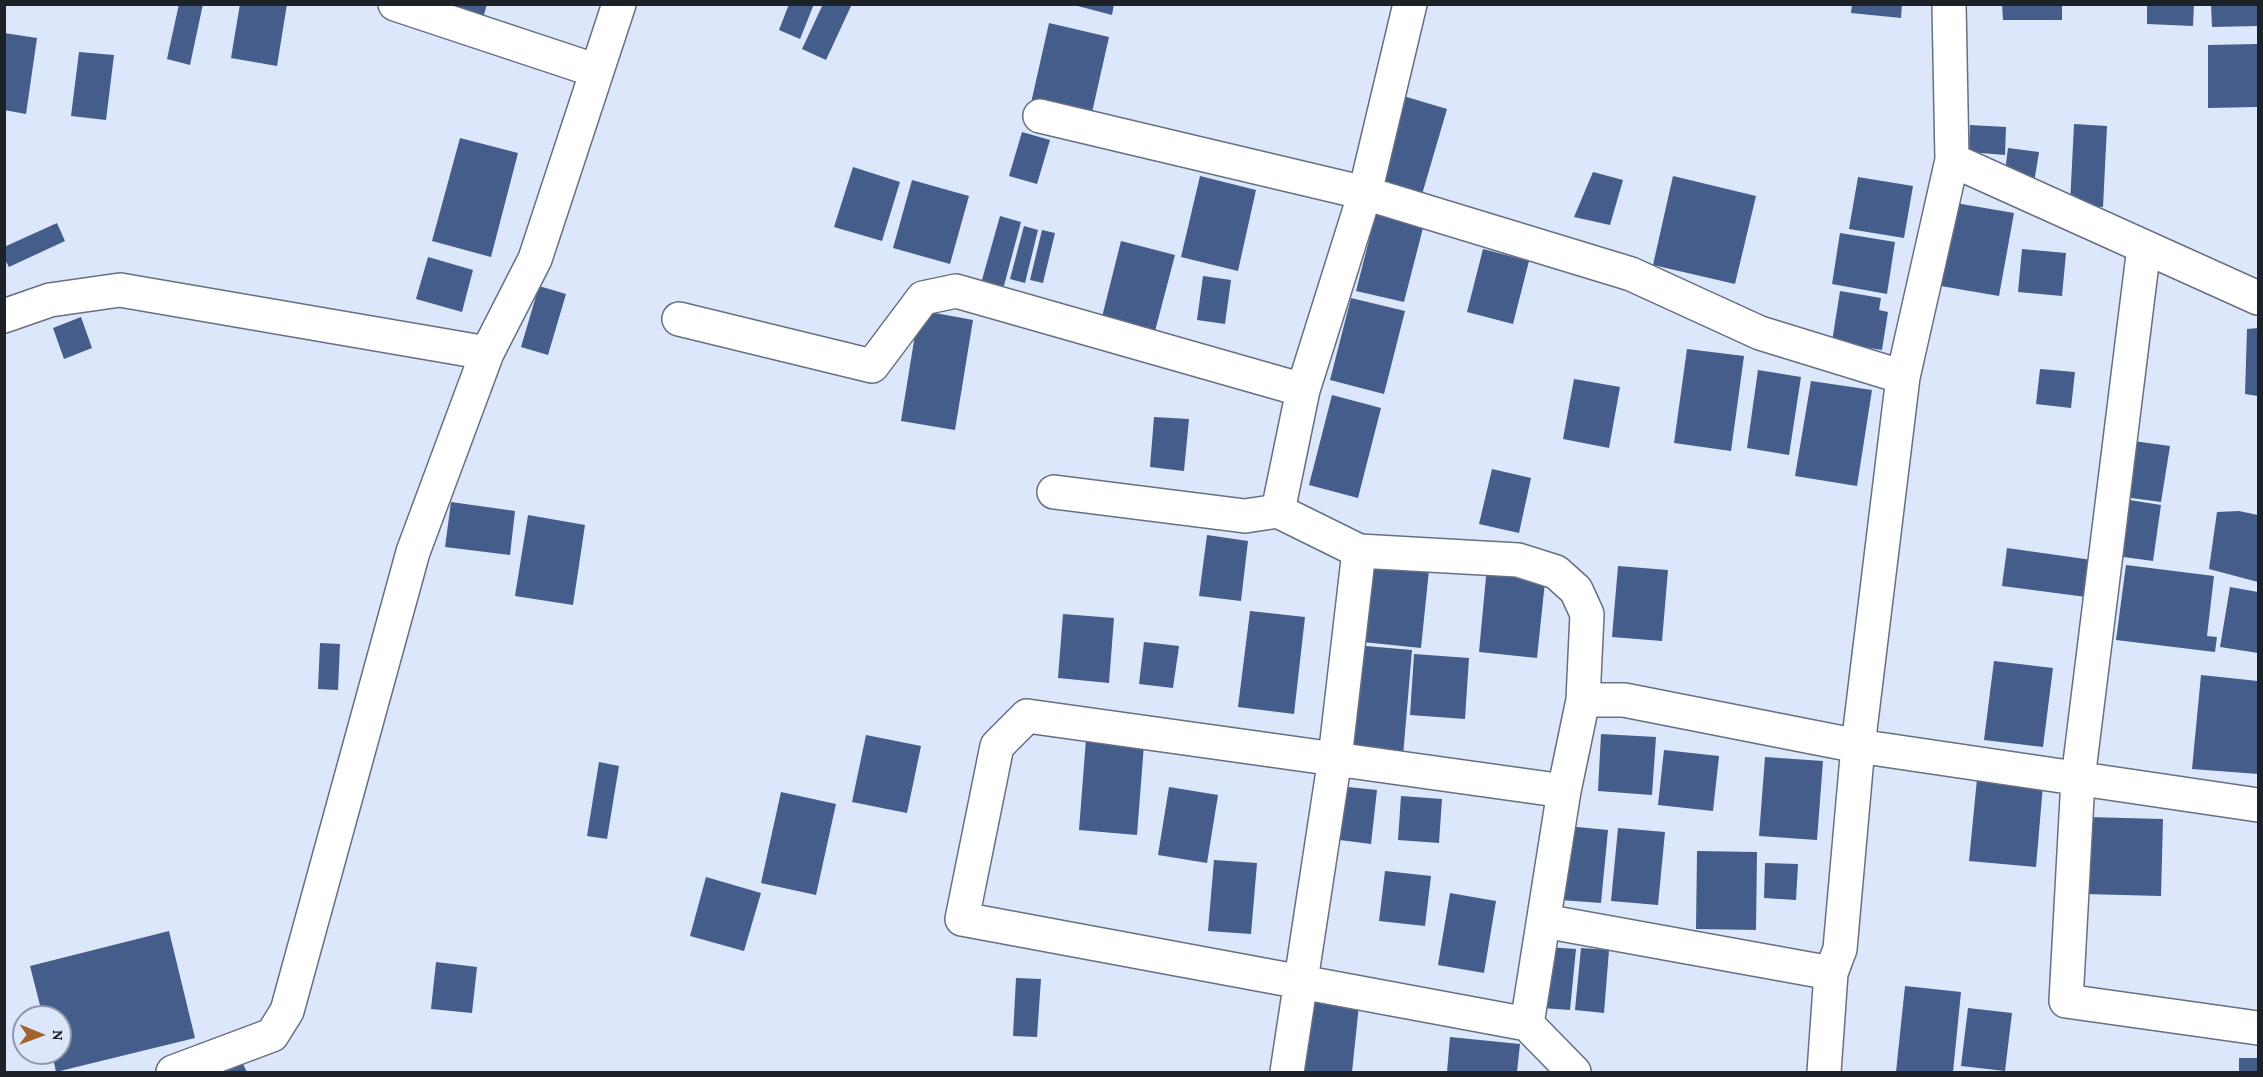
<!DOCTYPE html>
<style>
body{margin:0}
#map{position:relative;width:2263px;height:1077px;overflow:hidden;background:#dce7fc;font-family:"Crimson Pro",serif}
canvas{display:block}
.frame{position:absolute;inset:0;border:6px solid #1d2229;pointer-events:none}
.north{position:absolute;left:12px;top:1005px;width:60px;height:60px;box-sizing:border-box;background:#dce7fc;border:2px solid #9098a8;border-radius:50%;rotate:91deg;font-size:16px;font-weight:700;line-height:24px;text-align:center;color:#1d2229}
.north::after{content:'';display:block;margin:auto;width:21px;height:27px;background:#a3632c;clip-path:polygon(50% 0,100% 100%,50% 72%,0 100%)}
</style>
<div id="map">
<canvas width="2263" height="1077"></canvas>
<div class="frame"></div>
<div class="north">N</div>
</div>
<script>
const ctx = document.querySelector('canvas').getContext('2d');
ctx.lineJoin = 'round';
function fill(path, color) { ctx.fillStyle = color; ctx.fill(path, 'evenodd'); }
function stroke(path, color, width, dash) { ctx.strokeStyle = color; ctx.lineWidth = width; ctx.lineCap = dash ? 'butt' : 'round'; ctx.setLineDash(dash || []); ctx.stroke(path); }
const building = new Path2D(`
 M 179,4 L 203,4 L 190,65 L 167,59 Z
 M 240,4 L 287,4 L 277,66 L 231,58 Z
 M 433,4 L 487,4 L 482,22 Z
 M 789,4 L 814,4 L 800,39 L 779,30 Z
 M 823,4 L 852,4 L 826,60 L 802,49 Z
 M 1070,4 L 1114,4 L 1112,15 Z
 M 1852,4 L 1902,4 L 1901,18 L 1851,13 Z
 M 2002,4 L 2062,4 L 2062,20 L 2003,20 Z
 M 2147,4 L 2194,4 L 2193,26 L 2147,24 Z
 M 2211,4 L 2258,4 L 2258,26 L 2212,27 Z
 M 1049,23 L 1109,37 L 1091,117 L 1031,103 Z
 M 4,33 L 37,38 L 26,114 L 4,110 Z
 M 2258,44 L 2258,107 L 2208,108 L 2208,45 Z
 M 79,52 L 114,55 L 106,120 L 71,116 Z
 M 1400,95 L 1447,109 L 1421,198 L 1374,185 Z
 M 2074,124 L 2107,126 L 2103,207 L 2070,205 Z
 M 1970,125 L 2006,127 L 2005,155 L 1969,152 Z
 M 1022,132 L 1050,140 L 1037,184 L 1009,176 Z
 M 460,138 L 518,153 L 491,257 L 432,241 Z
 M 2008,148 L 2039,152 L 2034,183 L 2004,179 Z
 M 853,167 L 900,182 L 882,241 L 834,227 Z
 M 1593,172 L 1623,180 L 1610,225 L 1574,217 Z
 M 1200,176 L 1256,190 L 1238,271 L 1181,257 Z
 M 1673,176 L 1756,196 L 1735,284 L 1653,265 Z
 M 1858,177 L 1913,186 L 1904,238 L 1849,229 Z
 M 912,180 L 969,196 L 950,264 L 893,248 Z
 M 1950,202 L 2014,213 L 1999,296 L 1935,285 Z
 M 1376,213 L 1424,224 L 1404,302 L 1356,291 Z
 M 1000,216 L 1021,222 L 1002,293 L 980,287 Z
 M 57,223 L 65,241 L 9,267 L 4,258 L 4,247 Z
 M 1024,226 L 1038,230 L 1025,283 L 1010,279 Z
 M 1042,230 L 1055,233 L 1043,283 L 1030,280 Z
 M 1840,233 L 1895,242 L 1887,294 L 1832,284 Z
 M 1121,241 L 1175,255 L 1154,335 L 1101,321 Z
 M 1483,249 L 1529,261 L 1513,324 L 1467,312 Z
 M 2022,249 L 2066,253 L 2062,296 L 2018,292 Z
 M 428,257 L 473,270 L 462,312 L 416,299 Z
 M 1203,276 L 1231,280 L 1225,324 L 1197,320 Z
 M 539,286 L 566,294 L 548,355 L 521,347 Z
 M 1840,291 L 1881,298 L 1879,310 L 1888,312 L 1882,350 L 1832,342 Z
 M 1351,298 L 1405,311 L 1384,394 L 1330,380 Z
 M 919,310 L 973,320 L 955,430 L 901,421 Z
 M 81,317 L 92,348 L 64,359 L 53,328 Z
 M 2258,328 L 2258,396 L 2245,394 L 2247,329 Z
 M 1687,349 L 1744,356 L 1731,451 L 1674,443 Z
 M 2040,369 L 2075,372 L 2071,408 L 2036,404 Z
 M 1758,370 L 1801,377 L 1789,455 L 1747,448 Z
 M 1574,379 L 1620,387 L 1609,448 L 1563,439 Z
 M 1811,381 L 1872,390 L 1857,486 L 1795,476 Z
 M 1332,395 L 1381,408 L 1358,498 L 1309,485 Z
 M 1154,417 L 1189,419 L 1184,471 L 1150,467 Z
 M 2126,440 L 2170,446 L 2161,502 L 2117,496 Z
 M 1492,469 L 1531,478 L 1519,533 L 1479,524 Z
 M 2117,498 L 2161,505 L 2153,561 L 2109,555 Z
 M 451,502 L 515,511 L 510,555 L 445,547 Z
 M 2239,511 L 2258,515 L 2258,582 L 2209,569 L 2217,512 Z
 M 528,515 L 585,525 L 573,605 L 515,596 Z
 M 1207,535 L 1248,541 L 1241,601 L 1199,596 Z
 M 2007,548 L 2099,561 L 2094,598 L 2002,586 Z
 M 2126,565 L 2214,576 L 2207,636 L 2217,637 L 2215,652 L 2116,640 Z
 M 1372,566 L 1429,570 L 1421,648 L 1363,642 Z
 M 1487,566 L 1546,572 L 1537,658 L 1479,652 Z
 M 1618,566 L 1668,570 L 1662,641 L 1612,637 Z
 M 2230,587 L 2258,592 L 2258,653 L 2220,647 Z
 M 1250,611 L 1305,617 L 1294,714 L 1238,707 Z
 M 1063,614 L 1114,618 L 1109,683 L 1058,678 Z
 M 1144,642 L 1179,646 L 1173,688 L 1139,684 Z
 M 320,643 L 340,644 L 338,690 L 318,689 Z
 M 1354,645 L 1412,650 L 1403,756 L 1345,750 Z
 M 1414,654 L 1469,658 L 1465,719 L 1410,715 Z
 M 1994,661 L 2053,668 L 2043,747 L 1984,740 Z
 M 2201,675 L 2258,681 L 2258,774 L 2192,769 Z
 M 1601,734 L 1656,737 L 1652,795 L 1598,791 Z
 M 866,735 L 921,746 L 907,813 L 852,802 Z
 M 1086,739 L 1144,744 L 1137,835 L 1079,830 Z
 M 1664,750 L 1719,756 L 1713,811 L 1658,805 Z
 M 1765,757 L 1823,761 L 1817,840 L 1759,836 Z
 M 599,762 L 619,766 L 607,839 L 587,836 Z
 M 1977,779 L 2043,785 L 2036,867 L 1969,861 Z
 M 1338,786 L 1377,790 L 1371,844 L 1332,839 Z
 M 1169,787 L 1218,795 L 1207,863 L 1158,855 Z
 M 781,792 L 836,804 L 816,895 L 761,883 Z
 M 1401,796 L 1442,799 L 1439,843 L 1398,840 Z
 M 2087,817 L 2163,819 L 2161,896 L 2084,894 Z
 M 1567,826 L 1608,830 L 1601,903 L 1560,900 Z
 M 1618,828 L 1665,832 L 1658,905 L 1611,901 Z
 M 1697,851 L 1757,852 L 1756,930 L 1696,929 Z
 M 1214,860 L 1257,863 L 1251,934 L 1208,931 Z
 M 1765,863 L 1798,864 L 1796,900 L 1764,898 Z
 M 1385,871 L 1431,876 L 1425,926 L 1379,921 Z
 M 706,877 L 761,893 L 744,951 L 690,936 Z
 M 1450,893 L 1496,901 L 1484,973 L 1438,965 Z
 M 169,931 L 195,1038 L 56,1072 L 52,1053 L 60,1053 L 60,1017 L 43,1017 L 30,966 Z
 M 1547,947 L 1576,949 L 1570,1010 L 1542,1008 Z
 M 1581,948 L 1609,950 L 1604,1013 L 1575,1010 Z
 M 436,962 L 477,967 L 472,1013 L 431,1009 Z
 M 1016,978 L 1041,979 L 1037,1037 L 1013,1036 Z
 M 1905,986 L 1961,992 L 1953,1072 L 1896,1072 Z
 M 1306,999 L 1359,1005 L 1352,1072 L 1298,1072 Z
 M 1968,1008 L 2012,1013 L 2005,1071 L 1961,1066 Z
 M 1450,1037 L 1520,1044 L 1517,1072 L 1447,1072 Z
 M 2239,1058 L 2258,1058 L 2258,1072 L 2239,1072 Z
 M 243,1064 L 247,1072 L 225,1072 Z`);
const minor = new Path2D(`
 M 395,4 L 597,71
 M 1040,116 L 1365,193 L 1631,274 L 1760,333 L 1903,377
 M 1952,160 L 2258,298
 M 2144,247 L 2078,779 L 2066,1001 L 2258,1028
 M 4,316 L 50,300 L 120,290 L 487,353
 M 679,319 L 872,366 L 923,298 L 956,291 L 1303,390
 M 1054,492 L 1245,516 L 1278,511 L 1359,551 L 1518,560 L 1556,572 L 1576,590 L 1587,614 L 1583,700 L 1564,791 L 1527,1024
 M 1278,511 L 1303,390 L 1365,193 L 1410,4
 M 1583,700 L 1624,700 L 1858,746 L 2258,805
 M 1564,791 L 1027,716 L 997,746 L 962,919 L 1527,1024 L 1574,1072
 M 1544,921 L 1831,973
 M 173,1072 L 272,1035 L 287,1011 L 413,552 L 487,353 L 535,259 L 619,4
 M 1287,1072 L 1335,758 L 1359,551
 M 1824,1072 L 1831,973 L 1840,949 L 1858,746 L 1903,377 L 1952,160 L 1949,4`);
fill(building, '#455d8a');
stroke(minor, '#667082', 36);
stroke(minor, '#fff', 33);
</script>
